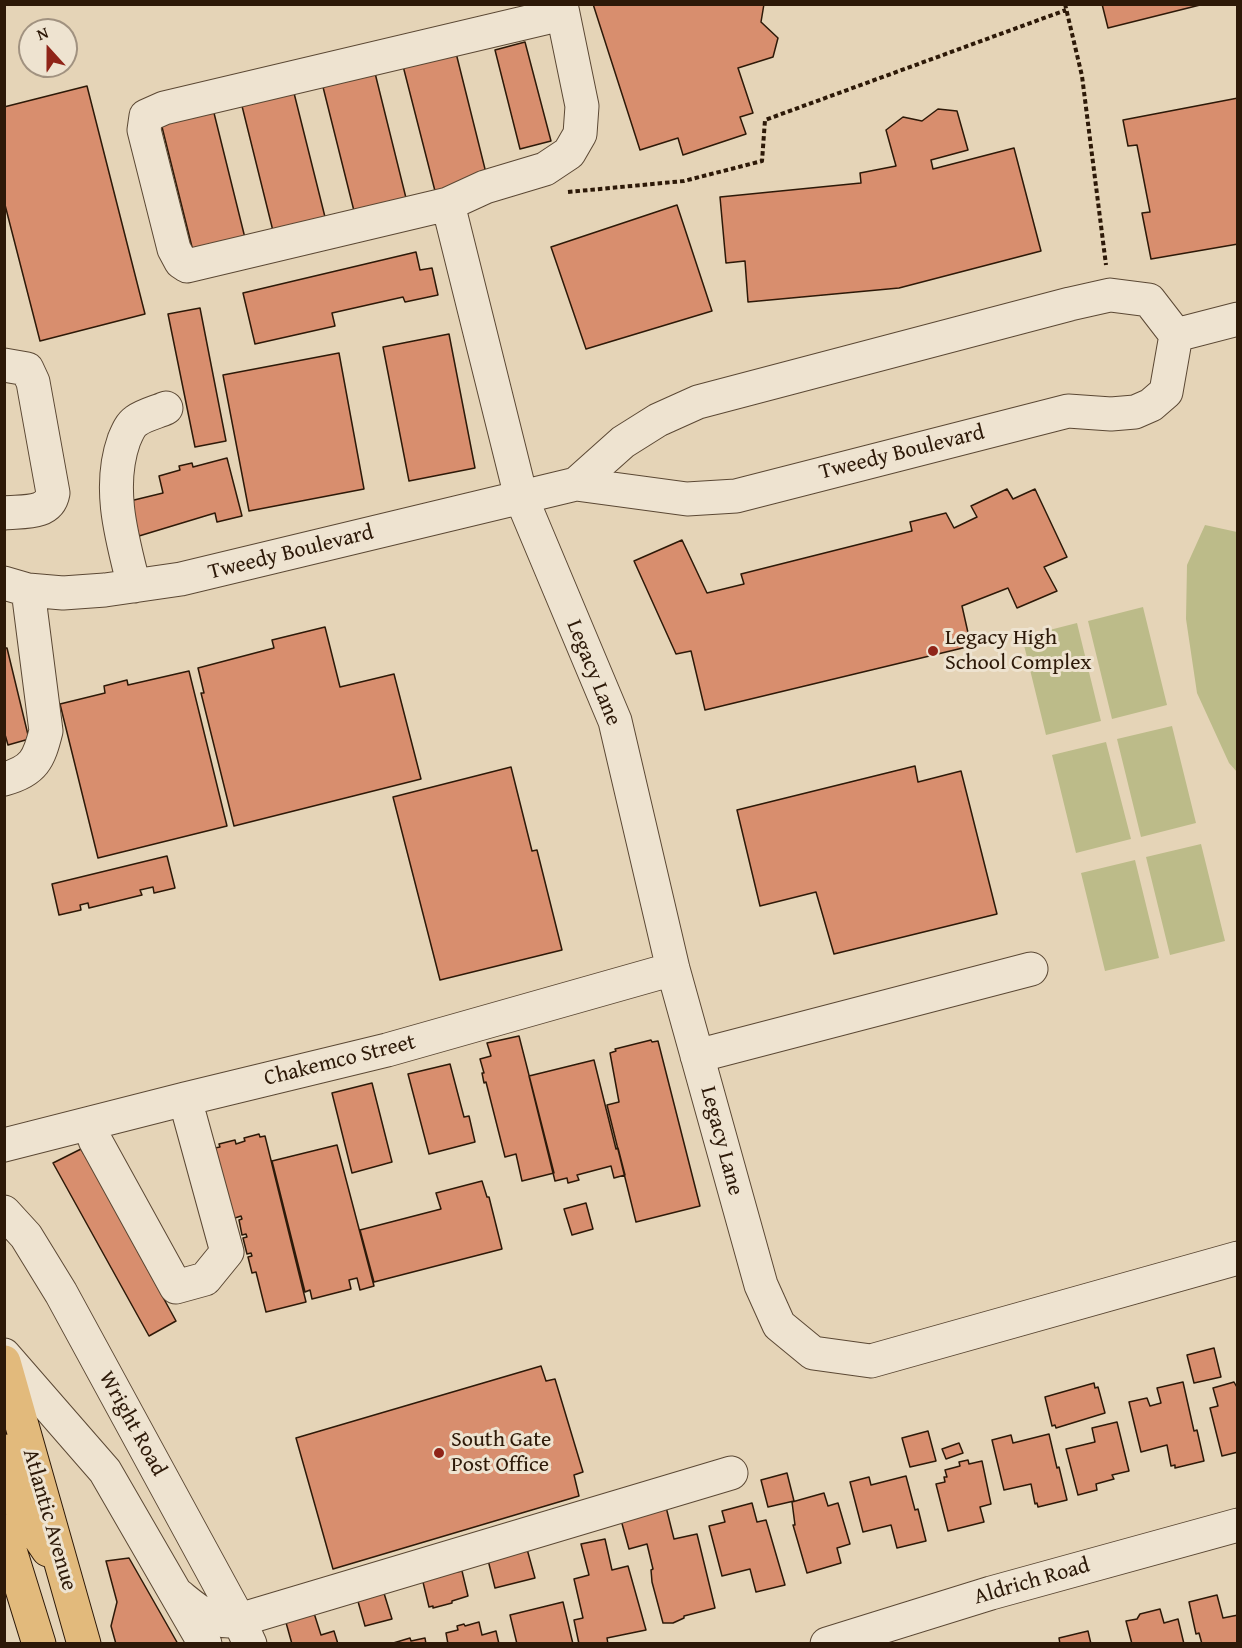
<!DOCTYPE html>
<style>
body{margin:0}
#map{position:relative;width:1242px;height:1648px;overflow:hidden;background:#e5d4b7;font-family:"Gentium Book Plus",serif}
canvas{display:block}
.frame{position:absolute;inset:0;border:6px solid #2d1908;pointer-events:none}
.north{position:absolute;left:18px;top:18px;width:60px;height:60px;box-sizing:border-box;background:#eee3d0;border:2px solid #a19280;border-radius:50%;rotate:339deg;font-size:16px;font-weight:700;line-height:24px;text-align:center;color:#2d1908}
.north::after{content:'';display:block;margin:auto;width:21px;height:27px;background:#8f2418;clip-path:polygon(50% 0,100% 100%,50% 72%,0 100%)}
</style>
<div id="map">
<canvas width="1242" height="1648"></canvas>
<div class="frame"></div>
<div class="north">N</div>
</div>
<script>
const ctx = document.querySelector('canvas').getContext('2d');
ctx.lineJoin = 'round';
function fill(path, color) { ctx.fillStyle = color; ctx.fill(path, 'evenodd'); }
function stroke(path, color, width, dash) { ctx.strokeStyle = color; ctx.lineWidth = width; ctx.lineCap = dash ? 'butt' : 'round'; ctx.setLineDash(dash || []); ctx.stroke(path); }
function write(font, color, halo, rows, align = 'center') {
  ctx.font = font + ' "Gentium Book Plus",serif'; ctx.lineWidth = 6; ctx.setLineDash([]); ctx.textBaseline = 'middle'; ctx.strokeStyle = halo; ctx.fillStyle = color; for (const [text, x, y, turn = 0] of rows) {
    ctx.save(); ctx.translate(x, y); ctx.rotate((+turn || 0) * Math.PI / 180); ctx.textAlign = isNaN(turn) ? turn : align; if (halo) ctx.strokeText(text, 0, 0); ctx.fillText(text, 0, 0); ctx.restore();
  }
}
const green = new Path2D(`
 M 1205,525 L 1237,532 L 1237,772 L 1229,763 L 1197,693 L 1186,619 L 1187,565 Z
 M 1143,607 L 1167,705 L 1112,719 L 1088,621 Z
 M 1077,623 L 1101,721 L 1046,735 L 1022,637 Z
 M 1172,726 L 1196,823 L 1141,837 L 1117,739 Z
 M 1106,742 L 1131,839 L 1076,853 L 1052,755 Z
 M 1201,844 L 1225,941 L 1170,955 L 1146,857 Z
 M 1135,860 L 1159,958 L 1105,971 L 1081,873 Z`);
const building = new Path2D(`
 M 593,4 L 764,4 L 761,22 L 778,38 L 773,57 L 738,68 L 753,113 L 740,117 L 746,134 L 683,155 L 678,138 L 640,150 Z
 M 1102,4 L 1204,4 L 1108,28 Z
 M 525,42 L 551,141 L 520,149 L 495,50 Z
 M 455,49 L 487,177 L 435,191 L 402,62 Z
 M 374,69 L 406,198 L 354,211 L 322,83 Z
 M 87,86 L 145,314 L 40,341 L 4,201 L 4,107 Z
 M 293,89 L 325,217 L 273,231 L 241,102 Z
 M 1238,98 L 1238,244 L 1151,259 L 1142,213 L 1150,212 L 1137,145 L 1128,146 L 1123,120 Z
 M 213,109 L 245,238 L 193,251 L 161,123 Z
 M 938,109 L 957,111 L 968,150 L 931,160 L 933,169 L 1014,148 L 1041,251 L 899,288 L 748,302 L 745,261 L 726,263 L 720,197 L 861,183 L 860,173 L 896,166 L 886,130 L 903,117 L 922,121 Z
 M 677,205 L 712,311 L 586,349 L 551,247 Z
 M 416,252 L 420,270 L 432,268 L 438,295 L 405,302 L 403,297 L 332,313 L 335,326 L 255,344 L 243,293 Z
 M 200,308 L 226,441 L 195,447 L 168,314 Z
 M 449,334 L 475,468 L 409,481 L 383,347 Z
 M 339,353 L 364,489 L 249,511 L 223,375 Z
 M 227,458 L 242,516 L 217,522 L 215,513 L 139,536 L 130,501 L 163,493 L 159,476 L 180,470 L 179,466 L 192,463 L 193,467 Z
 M 1007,489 L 1013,499 L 1035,489 L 1067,557 L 1044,567 L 1057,591 L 1017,608 L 1008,588 L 962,606 L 971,646 L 705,710 L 691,651 L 676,654 L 634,561 L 682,540 L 707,593 L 744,584 L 741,574 L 912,531 L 910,522 L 946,513 L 954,528 L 977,517 L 971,506 Z
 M 325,627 L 340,687 L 394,674 L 421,779 L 234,826 L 201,693 L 204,693 L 198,668 L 274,648 L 272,640 Z
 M 4,648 L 7,648 L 29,739 L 8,745 L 4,731 Z
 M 189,671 L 227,826 L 98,858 L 60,704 L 105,693 L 104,686 L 127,680 L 128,685 Z
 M 915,766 L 918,782 L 961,771 L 997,914 L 834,954 L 816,892 L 760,906 L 737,810 Z
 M 511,767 L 532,851 L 537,850 L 562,950 L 440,980 L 393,797 Z
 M 167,856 L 175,888 L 154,893 L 153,887 L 140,890 L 142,895 L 89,908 L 88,903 L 80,905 L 81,910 L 59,915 L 52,884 Z
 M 519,1036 L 554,1173 L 522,1181 L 516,1154 L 505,1157 L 486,1082 L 484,1083 L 482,1073 L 484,1073 L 480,1059 L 491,1056 L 487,1043 Z
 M 651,1040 L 652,1042 L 658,1041 L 700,1206 L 636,1222 L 607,1105 L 619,1102 L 610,1053 L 616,1051 L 615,1049 Z
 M 594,1060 L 616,1149 L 618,1148 L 625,1175 L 614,1178 L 611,1166 L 577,1175 L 579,1180 L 568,1183 L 567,1178 L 555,1181 L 529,1076 Z
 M 450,1064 L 464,1117 L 469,1116 L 475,1142 L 429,1154 L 408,1074 Z
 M 372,1083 L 392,1162 L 352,1173 L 332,1093 Z
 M 259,1134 L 260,1137 L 265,1136 L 306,1302 L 266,1312 L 256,1272 L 252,1273 L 248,1257 L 252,1256 L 251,1253 L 247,1254 L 243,1238 L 247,1237 L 246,1234 L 242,1235 L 239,1220 L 242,1219 L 241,1216 L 232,1219 L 215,1148 L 220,1147 L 219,1144 L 235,1140 L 236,1144 L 245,1141 L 244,1138 Z
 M 337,1145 L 374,1286 L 360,1290 L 357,1278 L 349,1280 L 351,1289 L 312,1299 L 310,1290 L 305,1292 L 272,1161 Z
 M 81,1149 L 84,1154 L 92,1150 L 90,1164 L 176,1321 L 149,1336 L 53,1163 Z
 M 482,1181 L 487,1197 L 489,1197 L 502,1249 L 374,1282 L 360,1230 L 441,1209 L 436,1193 Z
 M 586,1203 L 593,1229 L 572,1235 L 564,1209 Z
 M 1214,1348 L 1221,1377 L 1194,1383 L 1187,1355 Z
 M 541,1366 L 546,1381 L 555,1379 L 583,1472 L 574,1475 L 579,1496 L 333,1569 L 296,1438 Z
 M 1183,1382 L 1194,1431 L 1197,1430 L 1204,1461 L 1175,1468 L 1175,1465 L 1171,1466 L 1167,1445 L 1141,1452 L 1129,1402 L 1147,1398 L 1150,1406 L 1161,1403 L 1157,1388 Z
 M 1234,1382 L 1238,1389 L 1238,1452 L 1222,1456 L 1210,1408 L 1218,1406 L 1213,1388 Z
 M 1094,1383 L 1095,1388 L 1098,1387 L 1105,1413 L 1056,1428 L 1055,1425 L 1052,1426 L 1045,1397 Z
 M 1117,1422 L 1129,1471 L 1112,1475 L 1114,1479 L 1096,1484 L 1097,1490 L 1078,1495 L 1066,1449 L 1095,1442 L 1092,1428 Z
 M 928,1431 L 936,1461 L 910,1467 L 902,1438 Z
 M 1049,1434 L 1057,1468 L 1059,1467 L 1067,1500 L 1038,1507 L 1037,1503 L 1035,1504 L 1031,1484 L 1004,1490 L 992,1440 L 1011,1435 L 1013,1443 Z
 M 959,1443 L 963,1453 L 946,1459 L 942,1449 Z
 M 968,1460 L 969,1464 L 982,1461 L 991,1504 L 980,1507 L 984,1522 L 948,1531 L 936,1484 L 945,1482 L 944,1477 L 947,1477 L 945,1470 L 960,1466 L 959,1462 Z
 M 787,1473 L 794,1501 L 768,1507 L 761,1480 Z
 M 906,1476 L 915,1510 L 918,1509 L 926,1541 L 897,1548 L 891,1525 L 863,1532 L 850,1482 L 869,1477 L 871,1485 Z
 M 824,1493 L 828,1506 L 838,1503 L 850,1544 L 837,1548 L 841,1563 L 807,1573 L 793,1525 L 795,1525 L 792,1502 Z
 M 752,1503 L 757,1522 L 766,1520 L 785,1585 L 756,1592 L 750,1569 L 722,1576 L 709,1526 L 725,1522 L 722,1511 Z
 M 666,1507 L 674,1539 L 697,1534 L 715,1608 L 684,1616 L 684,1618 L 673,1623 L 663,1623 L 652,1582 L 651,1570 L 653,1569 L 647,1544 L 629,1549 L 621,1520 Z
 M 605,1539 L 612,1570 L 628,1566 L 646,1630 L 607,1638 L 608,1644 L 579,1644 L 574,1620 L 583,1618 L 574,1579 L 589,1575 L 581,1544 Z
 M 527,1549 L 535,1578 L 495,1588 L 488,1560 Z
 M 129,1558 L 178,1644 L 116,1644 L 111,1626 L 117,1602 L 106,1561 Z
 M 462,1571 L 468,1596 L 452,1601 L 452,1603 L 433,1608 L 433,1606 L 429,1607 L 422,1578 Z
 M 383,1590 L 392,1619 L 365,1626 L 357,1598 Z
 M 1217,1595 L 1223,1618 L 1238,1615 L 1238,1644 L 1202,1644 L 1199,1633 L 1196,1634 L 1189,1602 Z
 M 563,1602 L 573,1644 L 517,1644 L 510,1615 Z
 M 1160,1609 L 1164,1623 L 1178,1619 L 1184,1644 L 1132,1644 L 1126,1621 L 1137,1619 L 1140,1614 Z
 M 313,1610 L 321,1635 L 334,1631 L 338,1644 L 292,1644 L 285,1619 Z
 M 479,1622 L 482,1635 L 496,1631 L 499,1644 L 448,1644 L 446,1633 L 458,1630 L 457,1626 L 464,1624 L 465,1626 Z
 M 1088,1631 L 1091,1644 L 1060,1644 L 1059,1638 Z
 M 410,1638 L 411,1641 L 425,1638 L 426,1644 L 390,1644 Z`);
const path = new Path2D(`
 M 1065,4 L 1082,76 L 1106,265
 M 568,192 L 684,181 L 762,161 L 765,120 L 1066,10`);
const minor = new Path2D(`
 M 561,4 L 582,106 L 580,134 L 569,153 L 545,169 L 485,187 L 448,204 L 521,497 L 615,721 L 673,969 L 761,1285 L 779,1325 L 813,1353 L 871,1361 L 1238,1258
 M 448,204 L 187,266 L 181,262 L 174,249 L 144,130 L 146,116 L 164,108 L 562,14
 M 1176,335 L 1238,319
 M 4,365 L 27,369 L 33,382 L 53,493 C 49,515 23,511 4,513
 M 4,583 L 28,590 L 63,593 L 105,590 L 181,579 L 576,484 L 687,499 L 736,496 L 1068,411 L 1111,414 L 1135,412 L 1151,405 L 1166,392 L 1176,335 L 1149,300 L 1110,295 L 1070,304 L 698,402 L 658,420 L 623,442 L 576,484
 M 134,586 C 122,538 107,488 124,440 C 127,433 130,425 136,421 C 144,415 157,412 166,408
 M 4,779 C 34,771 39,759 46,731 L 28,590
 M 697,1056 L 1031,969
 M 91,1123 L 95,1140 L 176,1287 L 205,1279 L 227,1252 L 185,1099
 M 4,1145 L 185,1099 L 387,1050 L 673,969
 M 4,1212 L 26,1236 L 61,1293 L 239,1620 L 250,1644
 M 4,1355 L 105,1471 L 205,1644
 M 178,1595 C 198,1611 212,1625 239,1620 L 731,1473
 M 827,1644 L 991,1593 L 1238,1525`);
const major = new Path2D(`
 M 4,1362 L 84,1644
 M 4,1451 L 23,1513 L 48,1550
 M 4,1531 L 39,1644`);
const markers = [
 [933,651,6,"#8f2418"],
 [439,1453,6,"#8f2418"]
];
const streetNames = [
 ["Tweedy Boulevard",902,453,-14],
 ["Tweedy Boulevard",291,553,-14],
 ["Legacy Lane",593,673,68],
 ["Chakemco Street",340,1061,-14],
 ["Legacy Lane",721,1141,75],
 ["Wright Road",132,1424,61],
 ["Atlantic Avenue",49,1520,74],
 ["Aldrich Road",1032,1582,-16]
];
const poiNames = [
 ["Legacy High",945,638],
 ["School Complex",945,663],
 ["South Gate",451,1440],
 ["Post Office",451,1465]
];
fill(green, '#bcbb89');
fill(building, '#d88e6e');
stroke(building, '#2d1908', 1.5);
stroke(minor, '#5b4834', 35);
stroke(major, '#2d1908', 35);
stroke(path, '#2d1908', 4, [4.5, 3]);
stroke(minor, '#eee3d0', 33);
stroke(major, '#e2ba7c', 33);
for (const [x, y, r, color] of markers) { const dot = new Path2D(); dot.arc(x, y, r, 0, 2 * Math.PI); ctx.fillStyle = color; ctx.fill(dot); stroke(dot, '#eee3d0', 2); }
write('22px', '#2d1908', '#eee3d0', streetNames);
write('22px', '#2d1908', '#eee3d0', poiNames, 'left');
</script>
